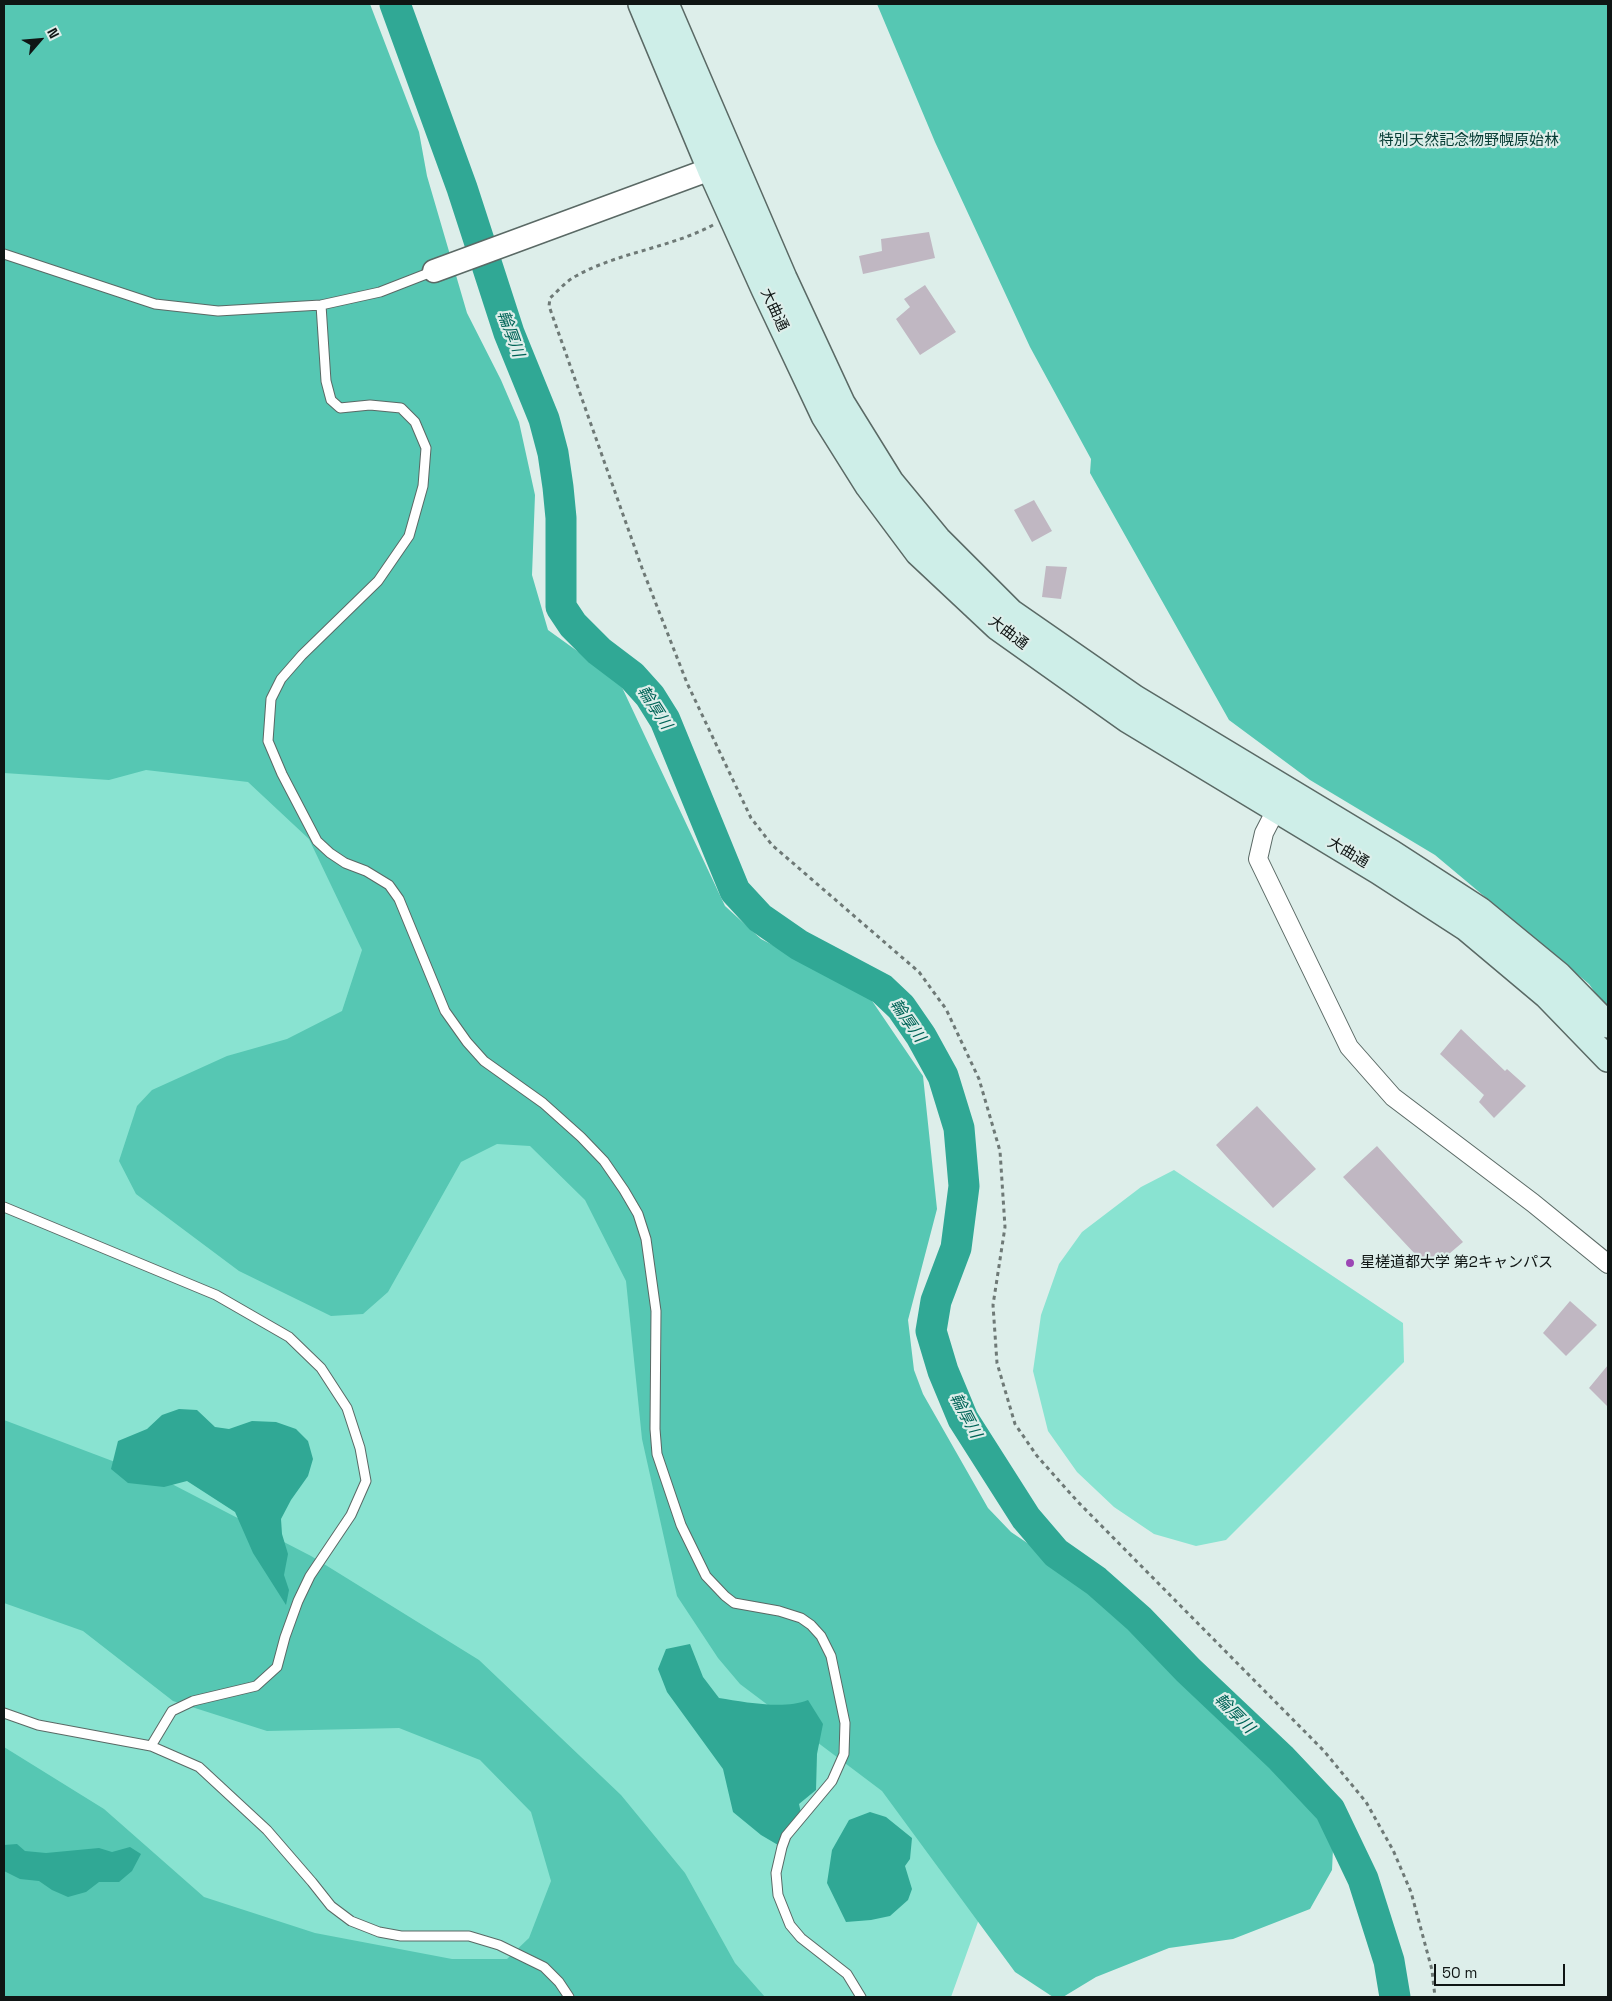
<!DOCTYPE html>
<meta charset="utf-8">
<style>
body{margin:0}
#map{position:relative;width:1612px;height:2001px;overflow:hidden;background:#ddeeea;font-family:"Space Grotesk",sans-serif}
canvas{display:block}
.frame{position:absolute;inset:0;border:5px solid #0f1514;pointer-events:none}
.north{position:absolute;left:15px;top:15px;width:50px;height:50px;-webkit-text-stroke:4px #ddeeea;paint-order:stroke;rotate:63deg;font-size:14px;font-weight:700;line-height:20px;text-align:center;color:#0f1514}
.north::after{content:'';display:block;margin:auto;width:18px;height:22px;background:#0f1514;clip-path:polygon(50% 0,100% 100%,50% 72%,0 100%)}
.scale{position:absolute;left:1434px;top:1964px;width:131px;height:22px;box-sizing:border-box;border:2px solid #0f1514;border-top:0;padding-left:6px;font-size:15px;line-height:18px;white-space:nowrap;color:#0f1514;-webkit-text-stroke:4px #ddeeea;paint-order:stroke}
</style>
<div id="map">
<canvas width="1612" height="2001"></canvas>
<div class="frame"></div>
<div class="north">N</div>
<div class="scale">50 m</div>
</div>
<script>
const ctx = document.querySelector('canvas').getContext('2d');
ctx.lineJoin = 'round';
function fill(path, color) { ctx.fillStyle = color; ctx.fill(path, 'evenodd'); }
function stroke(path, color, width, dash) { ctx.strokeStyle = color; ctx.lineWidth = width; ctx.lineCap = dash ? 'butt' : 'round'; ctx.setLineDash(dash || []); ctx.stroke(path); }
function write(font, color, halo, rows, align = 'center') {
  ctx.font = font + ' "Space Grotesk","Noto Sans JP",sans-serif'; ctx.lineWidth = 4.5; ctx.setLineDash([]); ctx.textBaseline = 'middle'; ctx.strokeStyle = halo; ctx.fillStyle = color; for (const [text, x, y, turn = 0] of rows) {
    ctx.save(); ctx.translate(x, y); ctx.rotate((+turn || 0) * Math.PI / 180); ctx.textAlign = isNaN(turn) ? turn : align; if (halo) ctx.strokeText(text, 0, 0); ctx.fillText(text, 0, 0); ctx.restore();
  }
}
const green = new Path2D(`
 M 4,4 L 993,1880 L 951,1997 L 4,1997 Z
 M 1174,1170 L 1403,1323 L 1404,1362 L 1226,1540 L 1196,1546 L 1154,1534 L 1114,1507 L 1077,1472 L 1048,1431 L 1033,1371 L 1041,1315 L 1059,1264 L 1082,1232 L 1141,1187 Z`);
const forest = new Path2D(`
 M 4,4 L 370,4 L 419,132 L 427,176 L 467,313 L 501,380 L 519,422 L 535,495 L 532,575 L 548,630 L 619,681 L 725,906 L 761,939 L 811,965 L 862,986 L 923,1076 L 937,1209 L 908,1320 L 914,1370 L 923,1394 L 988,1508 L 1011,1532 L 1119,1605 L 1189,1679 L 1312,1789 L 1334,1828 L 1332,1870 L 1310,1909 L 1233,1939 L 1169,1948 L 1096,1977 L 1063,1997 L 1053,1997 L 1015,1972 L 882,1791 L 740,1684 L 718,1658 L 677,1596 L 642,1439 L 626,1281 L 585,1200 L 530,1146 L 497,1144 L 461,1162 L 388,1292 L 363,1314 L 331,1316 L 239,1271 L 136,1194 L 119,1161 L 137,1106 L 152,1090 L 227,1056 L 287,1039 L 342,1011 L 362,950 L 309,839 L 248,782 L 146,770 L 109,780 L 4,773 Z
 M 877,4 L 1608,4 L 1608,1011 L 1589,984 L 1435,855 L 1310,780 L 1229,720 L 1090,473 L 1091,459 L 1030,347 L 935,142 Z
 M 4,1420 L 168,1482 L 311,1556 L 479,1660 L 621,1795 L 685,1873 L 735,1963 L 765,1997 L 4,1997 L 4,1747 L 104,1809 L 204,1897 L 315,1933 L 452,1959 L 507,1959 L 529,1938 L 551,1881 L 531,1812 L 480,1760 L 399,1728 L 267,1731 L 173,1701 L 83,1631 L 4,1603 Z`);
const water = new Path2D(`
 M 179,1409 L 197,1410 L 215,1427 L 229,1429 L 252,1421 L 276,1422 L 296,1429 L 308,1441 L 313,1459 L 308,1476 L 291,1500 L 281,1519 L 282,1534 L 288,1554 L 284,1575 L 289,1590 L 286,1605 L 253,1553 L 235,1512 L 187,1481 L 164,1487 L 128,1483 L 111,1469 L 118,1441 L 147,1429 L 162,1415 Z
 M 690,1644 L 703,1677 L 719,1698 C 745,1702 784,1710 808,1700 L 823,1724 L 817,1754 L 816,1790 L 799,1804 L 803,1822 L 792,1836 L 778,1845 L 761,1835 L 733,1812 L 723,1769 L 667,1692 L 658,1669 L 666,1649 Z
 M 870,1812 L 886,1817 L 912,1838 L 910,1859 L 905,1866 L 912,1889 L 908,1900 L 890,1916 L 871,1920 L 846,1922 L 827,1883 L 832,1850 L 849,1820 Z
 M 17,1844 L 25,1851 L 46,1853 L 99,1848 L 112,1852 L 130,1847 L 141,1854 L 132,1871 L 119,1882 L 99,1882 L 86,1892 L 68,1897 L 52,1890 L 39,1881 L 20,1879 L 4,1871 L 4,1845 Z`);
const river = new Path2D(`
 M 395,4 L 462,188 L 509,333 L 544,419 L 553,453 L 558,487 L 561,518 L 561,607 L 573,625 L 599,651 L 632,676 L 650,696 L 665,720 L 735,891 L 760,918 L 799,945 L 882,989 L 901,1007 L 921,1036 L 943,1076 L 959,1128 L 964,1186 L 956,1248 L 936,1301 L 931,1331 L 943,1371 L 963,1419 L 1026,1518 L 1056,1553 L 1096,1581 L 1139,1619 L 1188,1670 L 1281,1758 L 1330,1810 L 1363,1879 L 1389,1961 L 1395,1997`);
const building = new Path2D(`
 M 929,232 L 935,258 L 863,274 L 859,256 L 882,251 L 881,239 Z
 M 925,285 L 956,332 L 920,355 L 896,319 L 910,307 L 904,299 Z
 M 1034,500 L 1052,531 L 1032,542 L 1014,510 Z
 M 1046,566 L 1067,567 L 1061,599 L 1042,597 Z
 M 1461,1029 L 1505,1071 L 1507,1069 L 1526,1086 L 1494,1118 L 1479,1102 L 1484,1095 L 1440,1054 Z
 M 1257,1106 L 1316,1169 L 1273,1208 L 1216,1145 Z
 M 1377,1146 L 1463,1242 L 1430,1270 L 1343,1177 Z
 M 1570,1301 L 1597,1325 L 1566,1356 L 1543,1333 Z
 M 1608,1365 L 1608,1407 L 1589,1388 Z`);
const path = new Path2D(`
 M 713,225 C 670,248 619,252 576,276 C 566,281 558,291 550,298 L 549,306 L 642,568 L 687,683 L 751,818 L 772,845 L 919,972 L 946,1009 L 979,1079 L 1000,1151 L 1005,1227 L 993,1305 L 997,1363 L 1015,1424 L 1037,1456 L 1078,1502 L 1324,1751 L 1366,1802 L 1393,1850 L 1411,1892 L 1432,1970 L 1435,1997`);
const service = new Path2D(`
 M 4,254 L 155,304 L 218,311 L 321,305 L 380,292 L 434,271
 M 321,305 L 326,381 L 331,400 L 340,408 L 370,405 L 401,408 L 415,422 L 426,448 L 423,486 L 409,536 L 378,581 L 302,655 L 281,679 L 271,699 L 268,741 L 282,774 L 317,841 L 330,853 L 345,863 L 366,871 L 389,885 L 399,899 L 445,1011 L 467,1042 L 484,1061 L 543,1103 L 581,1137 L 604,1161 L 624,1190 L 638,1214 L 646,1239 L 656,1311 L 655,1429 L 657,1454 L 681,1525 L 706,1576 L 725,1596 L 734,1603 L 779,1611 L 801,1618 L 811,1625 L 821,1636 L 831,1656 L 845,1723 L 844,1754 L 832,1781 L 786,1836 L 782,1847 L 776,1873 L 778,1895 L 790,1925 L 801,1938 L 847,1974 L 861,1997
 M 4,1207 L 216,1295 L 289,1337 L 321,1368 L 347,1408 L 360,1448 L 366,1481 L 351,1515 L 310,1576 L 298,1601 L 285,1637 L 277,1667 L 256,1686 L 193,1701 L 172,1711 L 151,1746
 M 4,1713 L 38,1725 L 151,1746 L 199,1767 L 267,1830 L 312,1882 L 331,1906 L 351,1921 L 379,1932 L 401,1936 L 469,1936 L 499,1945 L 544,1967 L 559,1982 L 569,1997`);
const minor = new Path2D(`
 M 1281,800 L 1264,833 L 1258,859 L 1349,1047 L 1393,1097 L 1533,1203 L 1608,1264`);
const tertiary = new Path2D(`
 M 434,271 L 727,163`);
const secondary = new Path2D(`
 M 641,4 L 710,169 L 764,289 L 824,416 L 868,486 L 918,553 L 997,627 L 1128,720 L 1378,871 L 1466,928 L 1547,996 L 1608,1059
 M 666,4 L 784,278 L 842,403 L 891,482 L 938,539 L 1011,612 L 1135,698 L 1392,853 L 1480,910 L 1559,975 L 1608,1025`);
const markers = [
 [1350,1263,5,"#9c47b5"]
];
const parkNames = [
 ["特別天然記念物野幌原始林",1469,141]
];
const streetNames = [
 ["大曲通",774,310,65],
 ["大曲通",1008,633,37],
 ["大曲通",1348,853,31]
];
const poiNames = [
 ["星槎道都大学 第2キャンパス",1360,1263]
];
const waterNames = [
 ["輪厚川",510,334,70],
 ["輪厚川",654,708,57],
 ["輪厚川",907,1021,55],
 ["輪厚川",965,1416,62],
 ["輪厚川",1234,1714,45]
];
fill(green, '#89e3d1');
fill(forest, '#56c7b3');
fill(water, '#30a895');
stroke(river, '#30a895', 31);
fill(building, '#c0b7c2');
stroke(service, '#5a6965', 11);
stroke(minor, '#5a6965', 20);
stroke(tertiary, '#5a6965', 25);
stroke(secondary, '#5a6965', 28);
stroke(path, '#6e7976', 3, [4, 4]);
stroke(service, '#fff', 9);
stroke(minor, '#fff', 18);
stroke(tertiary, '#fff', 22);
stroke(secondary, '#ceeee8', 25);
for (const [x, y, r, color] of markers) { const dot = new Path2D(); dot.arc(x, y, r, 0, 2 * Math.PI); ctx.fillStyle = color; ctx.fill(dot); stroke(dot, '#ddeeea', 2); }
write('15px', '#053b33', '#ddeeea', parkNames);
write('15px', '#0f1514', '#ddeeea', streetNames);
write('15px', '#0f1514', '#ddeeea', poiNames, 'left');
write('italic 16px', '#006457', '#ddeeea', waterNames);
</script>
